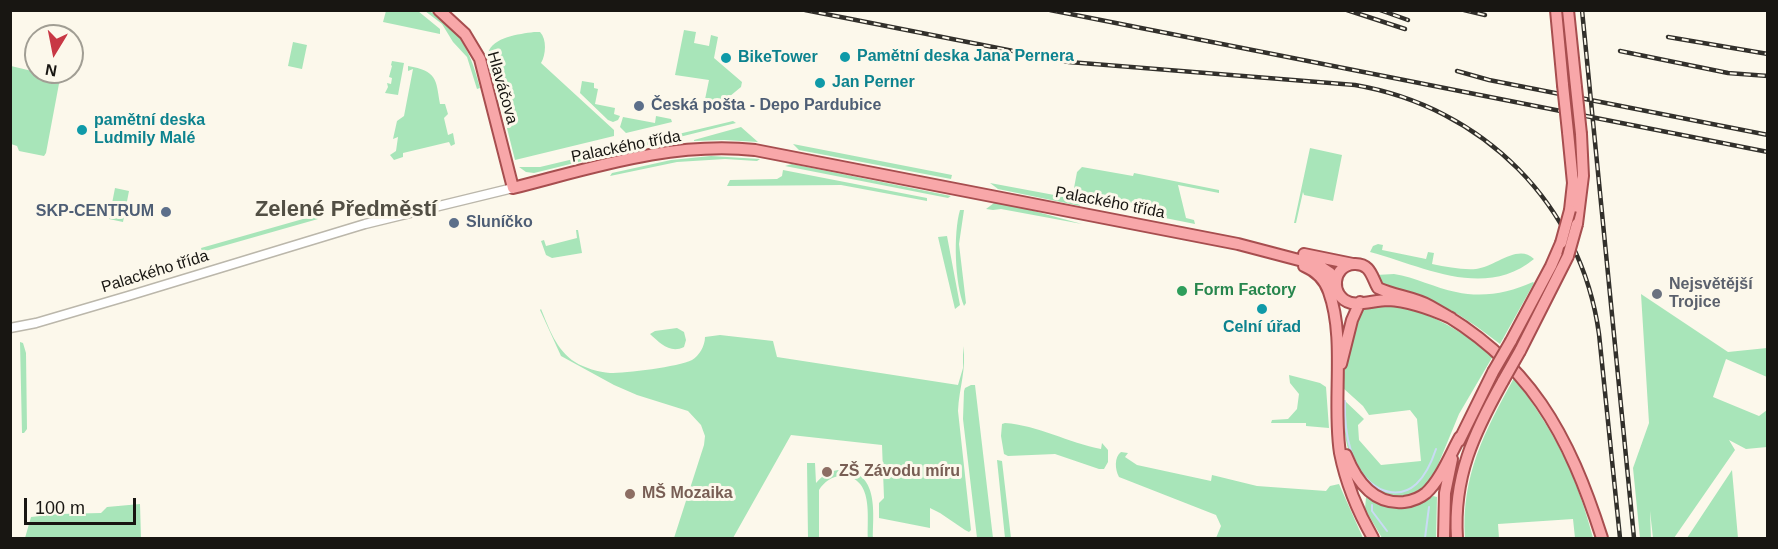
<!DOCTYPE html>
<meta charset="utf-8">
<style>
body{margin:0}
#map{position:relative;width:1778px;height:549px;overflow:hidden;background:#fcf8eb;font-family:Arial,sans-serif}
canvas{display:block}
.frame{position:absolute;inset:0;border:12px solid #181612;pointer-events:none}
.north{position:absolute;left:24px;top:24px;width:60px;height:60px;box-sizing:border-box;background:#fcf8eb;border:2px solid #a19e94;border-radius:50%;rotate:190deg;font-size:16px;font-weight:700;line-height:24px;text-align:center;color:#181612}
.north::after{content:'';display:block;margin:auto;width:21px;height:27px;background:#c83845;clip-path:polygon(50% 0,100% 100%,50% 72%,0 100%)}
.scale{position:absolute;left:24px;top:498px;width:112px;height:27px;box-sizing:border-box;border:3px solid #181612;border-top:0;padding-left:8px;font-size:18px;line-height:21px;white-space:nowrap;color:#181612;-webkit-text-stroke:4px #fcf8eb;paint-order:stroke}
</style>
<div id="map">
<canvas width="1778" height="549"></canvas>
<div class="frame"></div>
<div class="north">N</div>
<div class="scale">100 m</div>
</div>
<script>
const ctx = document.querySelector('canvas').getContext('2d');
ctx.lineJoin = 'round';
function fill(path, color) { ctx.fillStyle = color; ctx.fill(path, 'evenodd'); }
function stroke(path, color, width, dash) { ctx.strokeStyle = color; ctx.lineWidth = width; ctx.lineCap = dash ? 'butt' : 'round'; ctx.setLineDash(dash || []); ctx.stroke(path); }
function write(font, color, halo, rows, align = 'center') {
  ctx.font = font + ' Arial,sans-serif'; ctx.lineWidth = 6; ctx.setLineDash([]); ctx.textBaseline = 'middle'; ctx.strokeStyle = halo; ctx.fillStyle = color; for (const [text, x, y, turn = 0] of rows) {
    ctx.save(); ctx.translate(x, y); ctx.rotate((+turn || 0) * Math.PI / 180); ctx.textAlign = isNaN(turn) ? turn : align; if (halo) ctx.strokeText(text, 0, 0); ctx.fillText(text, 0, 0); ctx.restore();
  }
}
const green = new Path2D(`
 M 386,11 L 418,11 L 440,29 L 440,34 L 383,22 Z
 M 425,11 C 432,11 436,15 442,19 C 464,36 473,61 480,88 L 477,89 L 467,57 L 453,42 L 442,24 Z
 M 684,30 L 696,32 L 694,43 L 709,46 L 711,35 L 718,37 L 714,58 L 742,82 L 741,87 L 712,111 L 711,108 L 703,109 L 709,80 L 675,75 Z
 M 534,32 L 540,32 C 547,39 546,55 541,63 L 614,130 L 614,136 L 515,160 L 488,53 C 493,37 519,34 534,32 Z
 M 293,42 L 307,45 L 302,69 L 288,66 Z
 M 392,61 L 404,63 L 398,95 L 385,93 L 388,87 L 387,83 L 391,84 L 392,78 L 389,77 L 392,66 L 391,65 Z
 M 11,66 L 36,72 L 61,73 L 46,153 L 44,156 L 19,151 L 17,146 L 11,144 Z
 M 408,66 C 437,71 436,79 440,104 L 445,104 L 448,114 L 444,118 L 448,135 L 453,133 L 455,144 L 451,146 L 449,142 L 403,153 L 403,157 L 394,160 L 390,155 L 396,151 L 398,137 L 393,139 L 397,121 L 404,116 L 413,69 L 408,71 Z
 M 582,81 L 594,83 L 594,88 L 598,89 L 595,104 L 615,108 L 614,114 L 620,116 L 618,120 L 613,122 L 608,120 L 580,93 Z
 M 656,116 L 671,119 L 672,122 L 626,133 L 620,127 L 623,117 L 655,123 Z
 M 733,121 L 736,123 L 534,173 L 526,172 L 519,167 L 540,167 Z
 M 741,127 L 758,142 L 724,140 L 694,141 L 694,140 Z
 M 793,144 L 952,175 L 951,179 L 799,150 Z
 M 1310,148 L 1342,155 L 1333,201 L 1304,195 L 1303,192 L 1296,223 L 1294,223 Z
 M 711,156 L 760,159 L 757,161 L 725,159 L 677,162 L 610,176 L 612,173 L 671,160 Z
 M 792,164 L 951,196 L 948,198 L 785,166 Z
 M 1082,167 L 1133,176 L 1134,173 L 1219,190 L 1219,193 L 1178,185 L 1186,218 L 1194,220 L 1195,224 L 1145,214 L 1140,209 L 1092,199 L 1089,193 L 1074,188 L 1077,172 Z
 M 783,170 L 927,198 L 927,201 L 841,185 L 727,186 L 730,180 L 777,179 L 782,176 Z
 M 990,183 L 1065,197 L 1077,197 L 1080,206 L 998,189 Z
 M 115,188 L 129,191 L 123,222 L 109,219 Z
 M 994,203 L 1004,203 L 1082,224 L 1001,209 L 993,210 L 986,209 Z
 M 960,210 L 964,210 L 959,244 L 966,303 L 964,306 C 955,284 953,234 960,210 Z
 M 317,215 L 318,219 L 202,252 L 201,248 Z
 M 576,230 L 578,230 L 582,253 L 552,258 L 546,255 L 541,241 L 544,240 L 546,246 L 577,238 Z
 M 947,236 L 960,305 L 955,309 L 938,237 Z
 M 1378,244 L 1383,245 L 1382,250 L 1426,259 L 1428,252 L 1434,253 L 1432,264 C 1447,267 1462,270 1476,269 C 1495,267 1518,243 1534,259 C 1484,300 1423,266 1370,252 L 1373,246 Z
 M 1394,274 C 1415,277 1435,288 1456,292 C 1483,298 1508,293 1533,282 L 1534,283 L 1500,344 C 1479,328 1457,311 1432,302 C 1416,296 1399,292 1383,287 L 1376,275 Z
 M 1641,294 L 1728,352 L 1767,348 L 1767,377 L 1726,359 L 1713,397 L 1759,416 L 1767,410 L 1767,447 L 1746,449 L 1729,440 L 1735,450 L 1674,538 L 1653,538 L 1650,511 L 1651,538 L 1640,538 L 1633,468 L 1649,423 Z
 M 1396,304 C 1432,314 1464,332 1493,356 L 1459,414 L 1433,477 C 1401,517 1364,492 1349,452 C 1343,435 1344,417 1344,400 L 1364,419 L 1358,425 L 1359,440 L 1381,465 L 1421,461 L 1417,419 L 1410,410 L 1369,415 L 1363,406 L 1343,388 C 1345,357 1350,333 1363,306 Z
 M 541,309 C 549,328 556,350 575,362 C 584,368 599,372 610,373 C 625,373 679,367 692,360 C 699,356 705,346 705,337 L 720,335 L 773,341 L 777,357 L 958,385 L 963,368 L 963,346 C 967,368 959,388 958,411 L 971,530 L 969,532 L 965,530 L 940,513 L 930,508 L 930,528 L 879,518 L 879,503 L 884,498 L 882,445 L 791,435 L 733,538 L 674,538 L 704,445 L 705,436 L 701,425 L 688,411 L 637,395 L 614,385 L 561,356 L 540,310 Z
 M 677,328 L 684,332 L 686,340 L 684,347 C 670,354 660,343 650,334 L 655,331 Z
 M 20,342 L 23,343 L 26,353 L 27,429 L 24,433 L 22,433 Z
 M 1289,375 L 1320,383 L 1326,387 L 1329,428 L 1306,426 L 1306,423 L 1271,423 L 1272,420 L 1288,419 L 1297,409 L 1299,394 L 1290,383 Z
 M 1514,378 C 1555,432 1576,473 1593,538 L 1575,538 L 1573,519 L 1498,524 L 1499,538 L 1465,538 C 1461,475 1485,431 1514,378 Z
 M 971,385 L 975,385 L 993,538 L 977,538 L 963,419 L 964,391 L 965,388 Z
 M 1005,423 C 1037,425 1069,443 1101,449 L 1102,443 L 1108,450 L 1108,462 L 1104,469 L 1099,469 L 1055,454 L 1008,456 L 1004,454 L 1001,436 L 1002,424 Z
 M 1121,452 L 1128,453 L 1125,457 L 1137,465 L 1211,481 L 1212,475 L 1257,486 L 1326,491 L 1330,486 L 1339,484 L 1363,538 L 1216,538 L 1221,526 L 1216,515 L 1119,477 C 1115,470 1114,457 1121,452 Z
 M 997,460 L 1002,461 L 1011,538 L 1005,538 Z
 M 807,463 L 815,463 L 816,483 C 824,474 833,469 845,470 C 879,474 873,514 873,538 L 868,538 C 867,517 874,477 842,476 C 832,476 824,482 819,490 L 819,538 L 808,538 Z
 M 1732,470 L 1738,538 L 1687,538 Z
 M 1433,496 L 1437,497 L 1436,538 L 1382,538 L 1365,509 L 1366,497 C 1394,511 1406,510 1433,496 Z
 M 140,504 L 141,538 L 25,538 L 31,517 L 59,514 L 101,513 L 107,507 Z`);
const stream = new Path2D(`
 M 1345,401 C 1344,432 1350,473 1380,489
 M 1379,491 L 1380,489 C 1411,502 1427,476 1436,449
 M 1372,505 L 1372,511 L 1387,531
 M 1425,538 L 1429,507`);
const tertiary = new Path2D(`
 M 10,328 L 36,323 L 128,296 L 365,224 L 513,188`);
const primary = new Path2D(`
 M 439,10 L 465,34 L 480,59 L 513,188 C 592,168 672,141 755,150 L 1238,244 L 1318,265 L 1330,273 L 1336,284
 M 1556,10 L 1563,85
 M 1568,10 L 1576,87
 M 1568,132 L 1573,183 L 1570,210
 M 1577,224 L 1583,176 L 1581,134
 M 1304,254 L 1353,264
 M 1304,266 C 1316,271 1325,280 1329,292 C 1346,339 1332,402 1340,453 C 1346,483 1358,512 1373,538
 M 1451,318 C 1431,309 1410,301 1388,300 C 1376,300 1362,305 1351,303 C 1329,297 1332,265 1354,264 C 1371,263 1372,278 1378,288 C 1395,296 1414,297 1430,306 C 1530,360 1569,435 1602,538
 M 1511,341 L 1551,266 L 1561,243
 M 1520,351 L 1568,256
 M 1341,364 L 1352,320 L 1360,302
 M 1459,441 L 1493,372
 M 1346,455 C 1356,480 1373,505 1404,502 C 1412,501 1420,498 1426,493 C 1441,479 1450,455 1460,437
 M 1444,538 L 1445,493 L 1452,459
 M 1457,538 C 1453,477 1474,433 1503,381`);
const rail = new Path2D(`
 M 805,10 L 1069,62 L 1355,85 C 1483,107 1581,204 1599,334 L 1620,538
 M 1050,10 L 1768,152
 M 1347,10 L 1405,29
 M 1380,10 L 1408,20
 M 1464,10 L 1485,15
 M 1582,10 L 1634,538
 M 1668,37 L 1768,54
 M 1620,51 L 1728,73 L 1768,76
 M 1457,71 L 1489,80 L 1768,135`);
const primaryBridge = new Path2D(`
 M 1563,85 L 1568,132
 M 1576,87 L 1581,134
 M 1561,243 L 1570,210
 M 1568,256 L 1577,224
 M 1493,372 L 1511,341
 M 1503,381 L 1520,351`);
const markers = [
 [845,57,6,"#0f9aa8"],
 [726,58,6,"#0f9aa8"],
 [820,83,6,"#0f9aa8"],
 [639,106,6,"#5c6f8a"],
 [82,130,6,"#0f9aa8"],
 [166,212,6,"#5c6f8a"],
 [454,223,6,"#5c6f8a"],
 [1182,291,6,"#2e9e5b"],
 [1657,294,6,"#6b7280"],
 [1262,309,6,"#0f9aa8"],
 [827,472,6,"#8d6e63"],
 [630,494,6,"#8d6e63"]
];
const cultureNames = [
 ["Pamětní deska Jana Pernera",857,57],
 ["BikeTower",738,58],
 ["Jan Perner",832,83],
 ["pamětní deska",94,121],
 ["Ludmily Malé",94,139],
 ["Celní úřad",1262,328,"center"]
];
const streetNames = [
 ["Hlaváčova",502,88,74],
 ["Palackého třída",626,147,-11],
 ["Palackého třída",1110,203,11],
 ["Palackého třída",155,272,-17]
];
const serviceNames = [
 ["Česká pošta - Depo Pardubice",651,106],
 ["SKP-CENTRUM",154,212,"right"],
 ["Sluníčko",466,223]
];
const worshipNames = [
 ["Nejsvětější",1669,285],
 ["Trojice",1669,303]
];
const leisureNames = [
 ["Form Factory",1194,291]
];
const educationNames = [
 ["ZŠ Závodu míru",839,472],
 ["MŠ Mozaika",642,494]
];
const districtNames = [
 ["Zelené Předměstí",346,210]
];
fill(green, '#a8e5b9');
stroke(stream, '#c9dbf4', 2);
stroke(tertiary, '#bbb7ab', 11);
stroke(primary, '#a74e4f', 14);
stroke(tertiary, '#fff', 8);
stroke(primary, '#f8a7a9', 10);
stroke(rail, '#32302b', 4.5);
stroke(rail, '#fcf8eb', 2, [7]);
stroke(primaryBridge, '#a74e4f', 14, []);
stroke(primaryBridge, '#f8a7a9', 10);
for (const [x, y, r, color] of markers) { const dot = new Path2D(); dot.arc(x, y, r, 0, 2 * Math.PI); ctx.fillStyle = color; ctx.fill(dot); stroke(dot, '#fcf8eb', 2); }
write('bold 16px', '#0d838f', '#fcf8eb', cultureNames, 'left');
write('16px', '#181612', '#fcf8eb', streetNames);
write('bold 16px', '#4e5e75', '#fcf8eb', serviceNames, 'left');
write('bold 16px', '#5b616d', '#fcf8eb', worshipNames, 'left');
write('bold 16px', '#27864d', '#fcf8eb', leisureNames, 'left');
write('bold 16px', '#785e54', '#fcf8eb', educationNames, 'left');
write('bold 22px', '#524f44', '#fcf8eb', districtNames);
</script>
